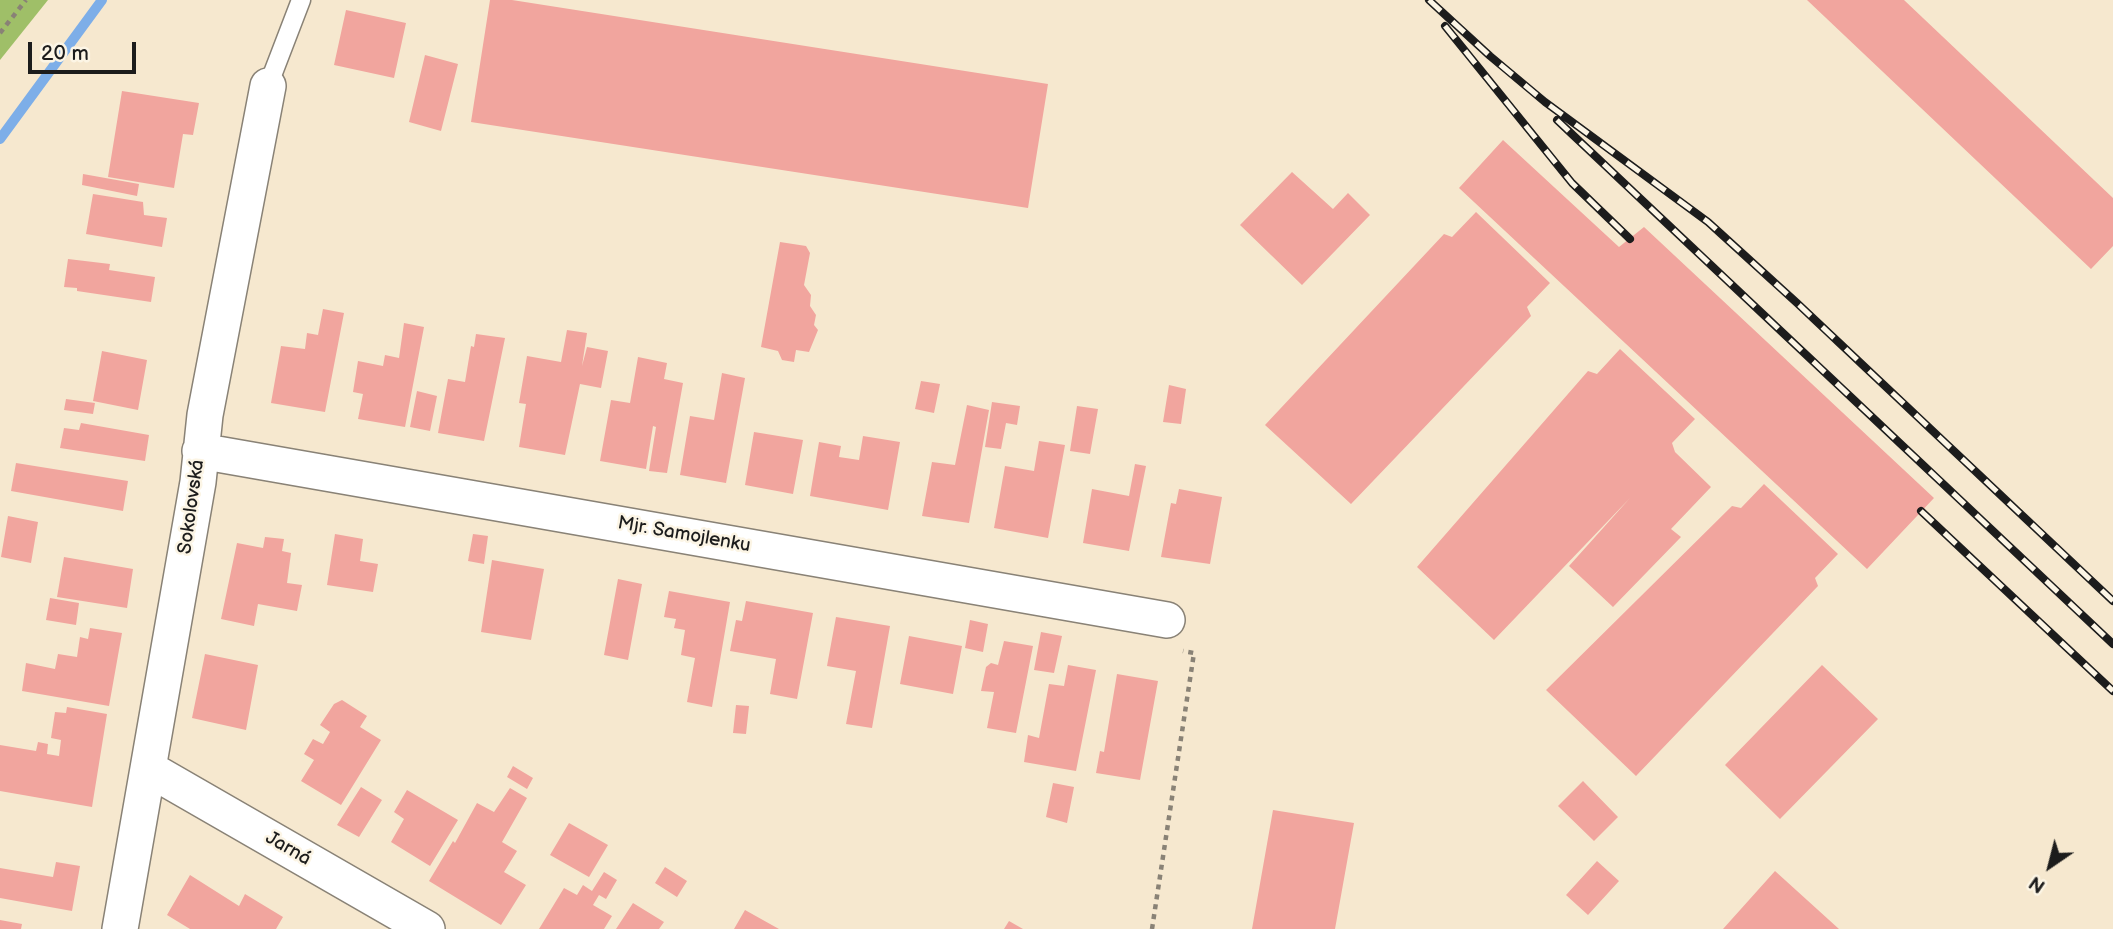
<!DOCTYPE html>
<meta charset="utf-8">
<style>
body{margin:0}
#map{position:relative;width:2113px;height:929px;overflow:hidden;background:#f6e8cf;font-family:"Balsamiq Sans",sans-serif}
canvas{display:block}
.north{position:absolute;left:2015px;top:831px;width:70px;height:70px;-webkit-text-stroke:5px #fcf5e5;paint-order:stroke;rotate:215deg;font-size:19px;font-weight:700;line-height:28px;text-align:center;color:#1c1c1c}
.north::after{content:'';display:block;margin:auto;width:24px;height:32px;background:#1c1c1c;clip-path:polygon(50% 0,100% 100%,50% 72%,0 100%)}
.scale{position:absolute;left:28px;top:42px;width:108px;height:32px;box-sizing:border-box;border:4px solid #1c1c1c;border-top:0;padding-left:9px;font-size:21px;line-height:24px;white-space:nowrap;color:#1c1c1c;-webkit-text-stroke:5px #fcf5e5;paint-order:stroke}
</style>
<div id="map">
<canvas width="2113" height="929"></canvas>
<div class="north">N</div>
<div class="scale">20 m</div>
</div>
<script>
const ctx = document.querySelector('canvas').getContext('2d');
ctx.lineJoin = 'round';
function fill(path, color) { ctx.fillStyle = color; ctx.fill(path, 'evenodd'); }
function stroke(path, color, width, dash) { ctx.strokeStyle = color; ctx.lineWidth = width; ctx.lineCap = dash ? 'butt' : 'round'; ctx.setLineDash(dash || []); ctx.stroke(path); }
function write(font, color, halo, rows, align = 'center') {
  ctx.font = font + ' "Balsamiq Sans",sans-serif'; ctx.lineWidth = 5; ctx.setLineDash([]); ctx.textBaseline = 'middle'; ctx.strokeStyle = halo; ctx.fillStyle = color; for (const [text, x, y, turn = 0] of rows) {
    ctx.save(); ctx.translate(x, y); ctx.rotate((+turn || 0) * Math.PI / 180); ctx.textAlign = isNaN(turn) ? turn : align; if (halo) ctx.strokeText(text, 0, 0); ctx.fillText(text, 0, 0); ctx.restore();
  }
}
const green = new Path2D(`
 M 0,0 L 48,0 L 0,60 Z`);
const stream = new Path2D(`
 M 0,139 L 102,0`);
const building = new Path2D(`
 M 490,0 L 512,0 L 1048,84 L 1028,208 L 471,122 Z
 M 1807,0 L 1904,0 L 2113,198 L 2113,246 L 2091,269 Z
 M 346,10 L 406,23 L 394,78 L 334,65 Z
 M 425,55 L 458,64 L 441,131 L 409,122 Z
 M 122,91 L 199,103 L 193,135 L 183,134 L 174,188 L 108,177 Z
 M 1503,140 L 1619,247 L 1644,227 L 1934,498 L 1867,569 L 1459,188 Z
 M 1292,172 L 1333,209 L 1348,193 L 1370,215 L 1302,285 L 1240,225 Z
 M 83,174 L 139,184 L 137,196 L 82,185 Z
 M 93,194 L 143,202 L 144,215 L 167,218 L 162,247 L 86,234 Z
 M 1476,212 L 1550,283 L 1527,307 L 1531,316 L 1351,504 L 1265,425 L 1444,234 L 1452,237 Z
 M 780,242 L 806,246 L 810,253 L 804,285 L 811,295 L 810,306 L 816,315 L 814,325 L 818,330 L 809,352 L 796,350 L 794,362 L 782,360 L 778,351 L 761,347 Z
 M 68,259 L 110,264 L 109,270 L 155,277 L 151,302 L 77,291 L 77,288 L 64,287 Z
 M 323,309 L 344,313 L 325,412 L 271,403 L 281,346 L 305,349 L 307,333 L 318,335 Z
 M 404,323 L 424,327 L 405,427 L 358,419 L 363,394 L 353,392 L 358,361 L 383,366 L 385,355 L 399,358 Z
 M 567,330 L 587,333 L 582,366 L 587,347 L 608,351 L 601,388 L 580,384 L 565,455 L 519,447 L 526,404 L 519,403 L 527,356 L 561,362 Z
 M 476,334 L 505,338 L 484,441 L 438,433 L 448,379 L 465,382 L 471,346 L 474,347 Z
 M 1620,349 L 1695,419 L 1672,443 L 1675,452 L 1711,487 L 1671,529 L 1681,537 L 1613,607 L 1569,566 L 1630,498 L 1494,640 L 1417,567 L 1588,371 L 1597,374 Z
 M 102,351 L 147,360 L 138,410 L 93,401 Z
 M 638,357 L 667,363 L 664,379 L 683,383 L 667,473 L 649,471 L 656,427 L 653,426 L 646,469 L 600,461 L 611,400 L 630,403 Z
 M 722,373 L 745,378 L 726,483 L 680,475 L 690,416 L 714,420 Z
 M 921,381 L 940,384 L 934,413 L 915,409 Z
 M 1169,385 L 1186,389 L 1181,424 L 1163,422 Z
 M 417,391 L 437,396 L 430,431 L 410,427 Z
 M 66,399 L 95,403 L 93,414 L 64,410 Z
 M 992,402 L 1020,406 L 1017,425 L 1006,423 L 1001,449 L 985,447 Z
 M 967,405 L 989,410 L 969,523 L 922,516 L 932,462 L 955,465 Z
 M 1077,406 L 1098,409 L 1090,454 L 1070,451 Z
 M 81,423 L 149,435 L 145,461 L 60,448 L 64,428 L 79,430 Z
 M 754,432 L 803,440 L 793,494 L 745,485 Z
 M 863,436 L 900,442 L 888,510 L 810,496 L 819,442 L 841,446 L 839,457 L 859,460 Z
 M 1039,441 L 1065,445 L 1048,538 L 994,528 L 1005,466 L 1034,471 Z
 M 16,463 L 128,481 L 123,511 L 11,491 Z
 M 1135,464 L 1146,466 L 1129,551 L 1083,543 L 1092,489 L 1129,496 Z
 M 1764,484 L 1838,554 L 1815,578 L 1818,586 L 1636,776 L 1546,690 L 1732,506 L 1741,508 Z
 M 1179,489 L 1222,497 L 1210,564 L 1161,557 L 1171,503 L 1176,504 Z
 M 8,516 L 38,522 L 31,563 L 1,557 Z
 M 335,534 L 363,539 L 360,561 L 378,564 L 373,592 L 327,585 Z
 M 473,534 L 488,536 L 484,564 L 468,561 Z
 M 265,537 L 284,539 L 282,551 L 291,553 L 287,583 L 302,585 L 297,611 L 258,604 L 254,626 L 221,619 L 237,543 L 263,548 Z
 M 64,557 L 133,569 L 127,608 L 57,597 Z
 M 492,560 L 544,569 L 531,640 L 481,632 Z
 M 618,579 L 642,584 L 628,660 L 604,655 Z
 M 669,591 L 730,602 L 712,707 L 687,702 L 695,658 L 681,655 L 685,630 L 674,628 L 676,619 L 664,617 Z
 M 50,598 L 79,603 L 76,625 L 46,620 Z
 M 746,601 L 813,613 L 797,699 L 770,694 L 776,659 L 730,651 L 736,620 L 742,621 Z
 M 836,617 L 890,626 L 872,728 L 846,724 L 856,671 L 827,666 Z
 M 970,620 L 988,624 L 983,652 L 965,648 Z
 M 90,628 L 122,633 L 109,706 L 22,691 L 26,663 L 55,669 L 58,654 L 77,657 L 80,637 L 88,639 Z
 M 1041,632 L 1062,636 L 1054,673 L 1034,670 Z
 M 909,636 L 962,646 L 953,694 L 900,684 Z
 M 1004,641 L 1033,646 L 1016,733 L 987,728 L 994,692 L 981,691 L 986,667 L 991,663 L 998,665 Z
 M 205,654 L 258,665 L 246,730 L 192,718 Z
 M 1068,665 L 1096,670 L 1076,771 L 1024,762 L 1028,735 L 1039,738 L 1049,684 L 1064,686 Z
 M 1822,665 L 1878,719 L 1780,819 L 1725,765 Z
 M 1117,674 L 1158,681 L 1140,780 L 1096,773 L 1100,751 L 1104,752 Z
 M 342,700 L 367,716 L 360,727 L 381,740 L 341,805 L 301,781 L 314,760 L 304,754 L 313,739 L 323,744 L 330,732 L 320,725 L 334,704 Z
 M 736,705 L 749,706 L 746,734 L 733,733 Z
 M 67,707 L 107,714 L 92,807 L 0,791 L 0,745 L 36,751 L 38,742 L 48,744 L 47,754 L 59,756 L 61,740 L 51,738 L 55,712 L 66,713 Z
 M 513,766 L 533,778 L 527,789 L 507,777 Z
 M 1583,781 L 1618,817 L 1594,841 L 1558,806 Z
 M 1053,783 L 1074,787 L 1067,823 L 1046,817 Z
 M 361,787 L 382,800 L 359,837 L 337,825 Z
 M 510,788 L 527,798 L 502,842 L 517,851 L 504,872 L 526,885 L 501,925 L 429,881 L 453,841 L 455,843 L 477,803 L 494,812 Z
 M 407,790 L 458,820 L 430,866 L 391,842 L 404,819 L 394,812 Z
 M 1273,810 L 1354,823 L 1335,929 L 1252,929 Z
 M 569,823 L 608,845 L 589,877 L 550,855 Z
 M 1597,861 L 1619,881 L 1588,915 L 1566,895 Z
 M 56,862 L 80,866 L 72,911 L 0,898 L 0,868 L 53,877 Z
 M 665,867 L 687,881 L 677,897 L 655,883 Z
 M 1775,871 L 1839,929 L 1723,929 Z
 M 604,872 L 617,880 L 606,899 L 599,895 L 593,905 L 612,916 L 604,929 L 539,929 L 564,888 L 577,895 L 583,885 L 592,891 Z
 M 190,875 L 239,906 L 245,894 L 283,917 L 276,929 L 190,929 L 167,915 Z
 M 633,903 L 664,922 L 659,929 L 616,929 Z
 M 745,910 L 779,929 L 734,929 Z
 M 0,920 L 22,924 L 21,929 L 0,929 Z
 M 1009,921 L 1023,929 L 1004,929 Z`);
const path = new Path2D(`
 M 0,33 L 26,0
 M 1152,929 L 1194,653 L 1183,651`);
const lane = new Path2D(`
 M 268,86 L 301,0`);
const street = new Path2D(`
 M 200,451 L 1167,620
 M 149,769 L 427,929
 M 120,929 L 198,482 L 205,415 L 268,86`);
const rail = new Path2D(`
 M 1429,0 L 1490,56 L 1545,102 L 1708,222 L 1797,303 L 2113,601
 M 1445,26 L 1572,183 L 1630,239
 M 1557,120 L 2113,644
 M 1921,511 L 2113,691`);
const streetNames = [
 ["Sokolovská",192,507,-82],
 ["Mjr. Samojlenku",684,535,10],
 ["Jarná",288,849,30]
];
fill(green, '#9fbf68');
stroke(stream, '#7daee8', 10);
fill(building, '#f1a59e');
stroke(lane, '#898276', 21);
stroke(street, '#898276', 38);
stroke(path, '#898276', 4.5, [5, 5]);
stroke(lane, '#fff', 18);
stroke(street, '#fff', 35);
stroke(rail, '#1c1c1c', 8);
stroke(rail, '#fcf5e5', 5, [16]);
write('19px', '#1c1c1c', '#fcf5e5', streetNames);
</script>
